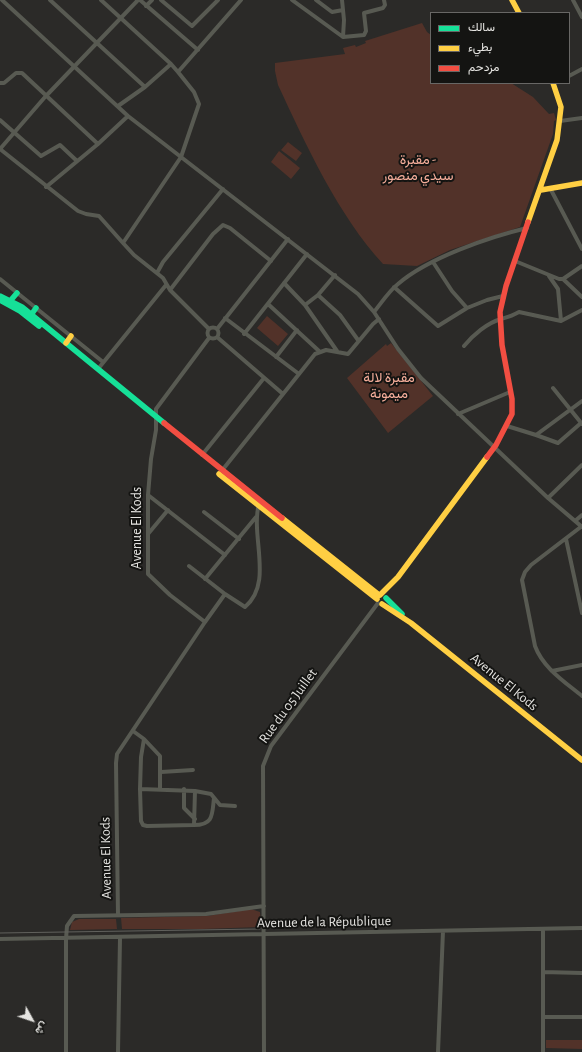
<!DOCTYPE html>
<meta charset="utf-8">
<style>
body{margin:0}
#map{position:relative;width:582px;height:1052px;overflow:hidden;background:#2b2a28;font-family:"Alegreya Sans",Vazirmatn,sans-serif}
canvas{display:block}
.legend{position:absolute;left:430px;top:12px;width:140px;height:72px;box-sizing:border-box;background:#141412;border:1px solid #686765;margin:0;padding:5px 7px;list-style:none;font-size:12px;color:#e5e4e1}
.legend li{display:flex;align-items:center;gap:8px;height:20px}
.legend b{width:20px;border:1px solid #686765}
.north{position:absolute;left:12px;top:1000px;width:40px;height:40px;-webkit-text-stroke:3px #141412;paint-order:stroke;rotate:130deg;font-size:11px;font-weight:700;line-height:16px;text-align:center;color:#e5e4e1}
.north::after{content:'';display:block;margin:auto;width:14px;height:18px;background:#e5e4e1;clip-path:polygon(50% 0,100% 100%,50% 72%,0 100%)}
</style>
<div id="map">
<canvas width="582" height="1052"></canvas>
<ul class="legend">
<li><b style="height:5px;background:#16e098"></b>سالك</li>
<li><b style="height:5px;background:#ffcf43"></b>بطيء</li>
<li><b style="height:5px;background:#f24e42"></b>مزدحم</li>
</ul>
<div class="north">ش</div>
</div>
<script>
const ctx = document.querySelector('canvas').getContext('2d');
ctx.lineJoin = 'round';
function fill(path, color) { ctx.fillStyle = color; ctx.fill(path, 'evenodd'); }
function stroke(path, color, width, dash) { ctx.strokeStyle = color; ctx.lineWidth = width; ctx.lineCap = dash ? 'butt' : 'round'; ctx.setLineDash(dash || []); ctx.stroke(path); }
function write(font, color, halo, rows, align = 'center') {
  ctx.font = font + ' "Alegreya Sans",Vazirmatn,sans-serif'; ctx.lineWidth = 4; ctx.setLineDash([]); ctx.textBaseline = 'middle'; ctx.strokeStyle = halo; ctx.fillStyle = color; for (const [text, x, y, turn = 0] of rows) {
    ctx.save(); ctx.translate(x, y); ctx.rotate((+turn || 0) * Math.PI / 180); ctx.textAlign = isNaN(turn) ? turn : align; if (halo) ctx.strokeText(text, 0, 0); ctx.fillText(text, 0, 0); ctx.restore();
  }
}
const green = new Path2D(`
 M 422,23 L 427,32 L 431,35 L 431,83 L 511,83 L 533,97 L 549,114 L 554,113 L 556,120 L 554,121 L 553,134 L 520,227 L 450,250 L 417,266 L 383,264 C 338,215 306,145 278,85 L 275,71 L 275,63 L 345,54 L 343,48 L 355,45 L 356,47 L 366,43 L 365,41 Z
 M 288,142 L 302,153 L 296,161 L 281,150 Z
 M 279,151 L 300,168 L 291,179 L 271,162 Z
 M 267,316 L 288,334 L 278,346 L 257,328 Z
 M 391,343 L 433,396 L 388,433 L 347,378 L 386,344 L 387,346 Z
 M 251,909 L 260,912 L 261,927 L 203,929 L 122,929 L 121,918 L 207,916 Z
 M 79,919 L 116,919 L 117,929 L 70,930 L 72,922 Z
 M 546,1040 L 582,1040 L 582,1049 L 546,1048 Z`);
const street = new Path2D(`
 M 2,0 L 128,116 L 181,157 L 199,104 L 194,92 L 178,72 L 241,0
 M 50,0 L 145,87
 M 101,0 L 171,64
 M 140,0 L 198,50
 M 161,0 L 192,26 L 218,0
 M 292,0 L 343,37 L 344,20 L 342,0
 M 316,0 L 332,12 L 343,10
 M 573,0 L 582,17
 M 146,6 L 152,0
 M 343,37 L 364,35 L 366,31 L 364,13 L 383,8 L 385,5 L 384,0
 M 569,76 L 582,69
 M 0,83 L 4,83 L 16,73 L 22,73 L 98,144 L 128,116
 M 118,106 L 145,87 L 171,64 L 178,72
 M 0,120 L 41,156 L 60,145 L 77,161
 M 560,121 L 582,118
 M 0,149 L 45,97 L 138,0
 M 0,149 L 78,211 L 86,214 L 99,216 L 123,243
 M 46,187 L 98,144
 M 550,188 L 582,249
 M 515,261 L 559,279 L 563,279 L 582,266
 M 433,262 L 452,291 L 467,308
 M 157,273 L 163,262 L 223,189
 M 335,275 L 318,295 L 305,305 L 337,351
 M 549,276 L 558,289 L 561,321
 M 0,279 L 103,362
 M 563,279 L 582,297
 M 284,283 L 305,305
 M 394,287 L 438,326 L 467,308 L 487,300 L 503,296
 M 170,290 L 213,234 L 223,225 L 230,228 L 271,261
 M 318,295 L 340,315 L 358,340
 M 268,304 L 319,351
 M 374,312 C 382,302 389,291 398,284 C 428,258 489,237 527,228
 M 225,318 L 299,374
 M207.5 333a5.5 5.5 0 1 1 11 0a5.5 5.5 0 1 1-11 0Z
 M 209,329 L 170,290 L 163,278 L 134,255 L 123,243 L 181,157 L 358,294 L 374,312 L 398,349 L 421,378 L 548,498 L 582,465
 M 217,329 L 288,239
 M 244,334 L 307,254
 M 217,337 L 283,394
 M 464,346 C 473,335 487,323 501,319 C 508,317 512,316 519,312 L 561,321 L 582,310
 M 276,357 L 297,330
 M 98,369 L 166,285
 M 553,388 L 582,424
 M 458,414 L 510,392
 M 507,426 L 536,435 L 582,401
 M 536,435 L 558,443 L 581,423
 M 202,455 L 264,378
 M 220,473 L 315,354 L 326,350 L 348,354 L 373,324 L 379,319
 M 148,495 L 225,555
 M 548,498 L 582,527
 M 204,512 L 239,539
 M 575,521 L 582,515
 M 582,526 L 531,565 L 525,572 L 522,580 L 535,646 C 543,668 565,682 582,696
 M 148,534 L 168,510
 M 566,539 L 582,613
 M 189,566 L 225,594
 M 205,579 L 256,517
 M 205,622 L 225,594 L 245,607 C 274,583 250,536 259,504
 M 552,671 L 582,665
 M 133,731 L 144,739 L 141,757 L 140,789
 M 144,739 L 160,756 L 160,789
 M 161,772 L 193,770
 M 184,789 L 184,808 L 195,819
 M 195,791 L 211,794 L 220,805 L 235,806
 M 194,825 L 195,791 L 140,789 L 141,821 L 143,825 L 147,826 L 194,825 C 214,825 212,814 214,798
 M 118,915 L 116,763 L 117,754 L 205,622 L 170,595 L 148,574 L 148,495 L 151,459 L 156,430 L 156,409 L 209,338
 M 0,939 L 582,928
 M 543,972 L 582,973
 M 543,1017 L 582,1017
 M 66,1052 L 66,939 L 67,926 L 74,916 L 206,914 L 264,906
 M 118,1052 L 120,938
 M 264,1052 L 263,766 L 271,746 L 378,603
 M 438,1052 L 443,931
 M 543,1052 L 543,929`);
const fast = new Path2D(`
 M 0,296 L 22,307 L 164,423
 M 0,300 L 20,311 L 39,326
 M 11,300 L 17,293
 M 31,315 L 36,308
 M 386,598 L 402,614`);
const slow = new Path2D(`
 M 512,0 L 519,13
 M 541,190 L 582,183
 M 528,222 L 557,140 L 561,107 L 553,83
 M 66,343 L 71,336
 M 219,474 L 377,599
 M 282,518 L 379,595
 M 380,595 L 398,577 L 487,457
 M 382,604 L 411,623 L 582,760`);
const jam = new Path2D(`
 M 164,423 L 282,518
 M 487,457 L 496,445 L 512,414 L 512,399 L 502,345 L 500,312 L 506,286 L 528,222`);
const tram = new Path2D(`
 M 0,933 L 260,929`);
const parkNames = [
 ["مقبرة -",418,160],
 ["سيدي منصور",418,176],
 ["مقبرة لالة",389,378],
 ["ميمونة",389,394]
];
const streetNames = [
 ["Avenue El Kods",137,528,-90],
 ["Avenue El Kods",504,682,39],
 ["Rue du 05 Juillet",288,706,-54],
 ["Avenue El Kods",106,858,-91],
 ["Avenue de la République",324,922,-1]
];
fill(green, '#523229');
stroke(street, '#585a52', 4);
stroke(fast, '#16e098', 5.5);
stroke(slow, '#ffcf43', 5.5);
stroke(jam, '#f24e42', 5.5);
stroke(tram, '#61615d', 1);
write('14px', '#f6ae9b', '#141412', parkNames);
write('14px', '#e5e4e1', '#141412', streetNames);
</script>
